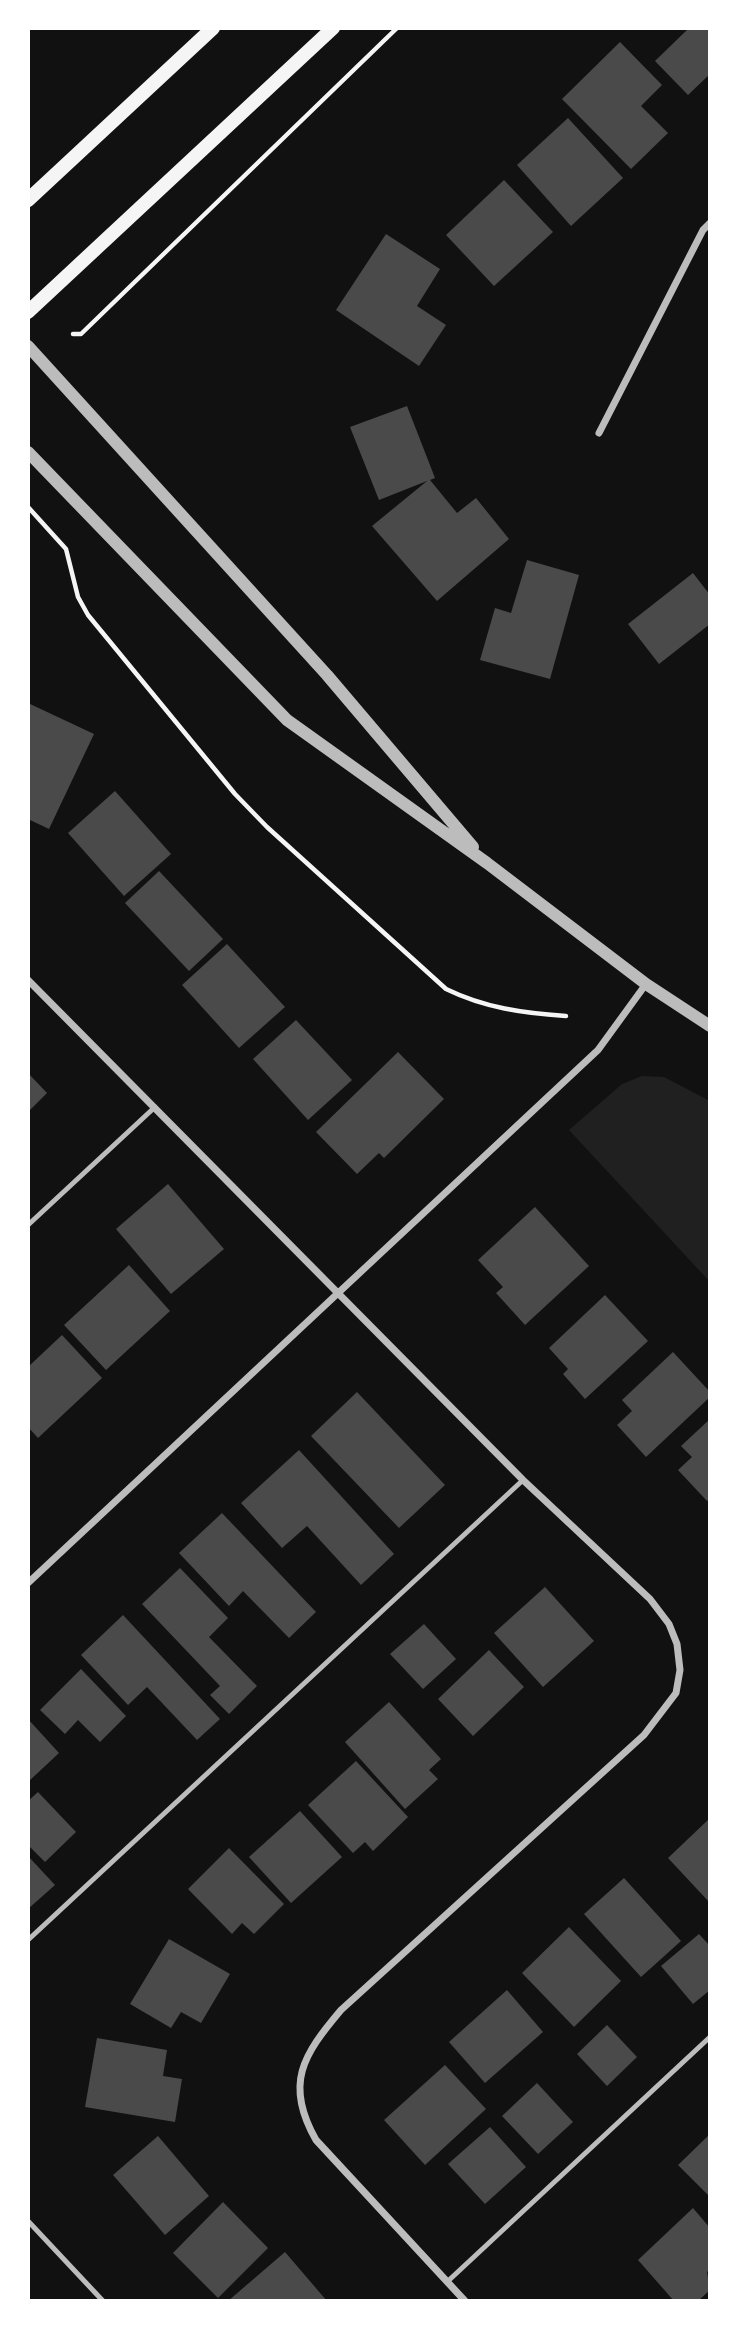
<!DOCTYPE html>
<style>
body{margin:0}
#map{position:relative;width:738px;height:2329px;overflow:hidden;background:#111;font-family:Raleway,sans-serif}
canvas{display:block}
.frame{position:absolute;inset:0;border:30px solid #fff;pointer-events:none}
</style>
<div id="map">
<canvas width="738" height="2329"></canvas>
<div class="frame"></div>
</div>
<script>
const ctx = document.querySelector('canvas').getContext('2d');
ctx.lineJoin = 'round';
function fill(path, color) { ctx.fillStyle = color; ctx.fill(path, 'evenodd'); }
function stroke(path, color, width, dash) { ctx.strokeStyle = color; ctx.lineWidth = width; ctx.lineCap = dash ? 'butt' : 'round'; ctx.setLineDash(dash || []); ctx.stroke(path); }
const green = new Path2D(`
 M 642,1076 L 664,1077 L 710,1101 L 710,1282 L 569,1130 L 622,1084 Z`);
const building = new Path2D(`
 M 689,28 L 710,28 L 710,74 L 688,95 L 655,61 Z
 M 620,42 L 662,85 L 641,106 L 668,133 L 631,169 L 562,99 Z
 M 568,118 L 623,178 L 571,226 L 517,165 Z
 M 504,180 L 553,232 L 494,286 L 446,235 Z
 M 386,234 L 440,269 L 417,306 L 446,325 L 419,366 L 336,310 Z
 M 407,406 L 435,478 L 430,480 L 457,513 L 476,498 L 509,539 L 437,601 L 372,526 L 427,481 L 379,500 L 350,427 Z
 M 527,560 L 579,575 L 550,679 L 480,660 L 495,608 L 511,613 Z
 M 693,573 L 710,595 L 710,624 L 659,664 L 628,624 Z
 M 28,703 L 94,734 L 49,829 L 28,819 Z
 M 115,791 L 171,854 L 124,896 L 68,833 Z
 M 159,871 L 223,939 L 189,971 L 125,903 Z
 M 227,944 L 285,1007 L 239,1048 L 182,985 Z
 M 296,1020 L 352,1080 L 308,1120 L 253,1059 Z
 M 398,1052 L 444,1099 L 384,1158 L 379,1153 L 357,1174 L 316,1132 Z
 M 28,1073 L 47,1093 L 28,1112 Z
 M 168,1184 L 224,1249 L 171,1294 L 116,1229 Z
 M 535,1207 L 589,1266 L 525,1325 L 496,1293 L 503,1287 L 478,1260 Z
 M 129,1265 L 170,1311 L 106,1370 L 64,1325 Z
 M 605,1295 L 648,1341 L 585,1399 L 563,1374 L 568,1369 L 549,1348 Z
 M 62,1335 L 102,1378 L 38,1438 L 28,1427 L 28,1367 Z
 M 673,1352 L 710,1392 L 710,1397 L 646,1457 L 617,1425 L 632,1411 L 622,1400 Z
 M 357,1392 L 445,1485 L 399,1528 L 311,1436 Z
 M 710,1419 L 710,1498 L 707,1501 L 678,1470 L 692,1457 L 681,1446 Z
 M 299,1450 L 394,1554 L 361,1585 L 307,1526 L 282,1548 L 241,1503 Z
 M 222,1513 L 316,1612 L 289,1638 L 243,1591 L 229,1606 L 179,1553 Z
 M 180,1568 L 228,1618 L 209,1637 L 257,1686 L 229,1714 L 210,1695 L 220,1686 L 142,1604 Z
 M 545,1587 L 594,1641 L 543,1687 L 494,1633 Z
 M 123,1615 L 220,1719 L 197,1740 L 147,1687 L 128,1705 L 81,1655 Z
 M 424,1624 L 456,1659 L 423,1689 L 390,1654 Z
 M 489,1650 L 524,1687 L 473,1736 L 438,1699 Z
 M 81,1669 L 126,1716 L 100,1742 L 78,1720 L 65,1734 L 40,1710 Z
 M 389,1702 L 441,1759 L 429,1770 L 438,1779 L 405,1809 L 345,1742 Z
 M 28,1719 L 59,1753 L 28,1782 Z
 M 356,1761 L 408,1817 L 373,1851 L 365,1842 L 353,1853 L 308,1805 Z
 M 38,1792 L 76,1832 L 45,1862 L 28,1845 L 28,1801 Z
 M 300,1811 L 342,1857 L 291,1903 L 249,1857 Z
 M 710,1818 L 710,1903 L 668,1858 Z
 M 229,1848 L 284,1904 L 254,1934 L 242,1923 L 232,1934 L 188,1889 Z
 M 28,1856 L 55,1885 L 28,1909 Z
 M 624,1878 L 681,1941 L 641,1977 L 584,1914 Z
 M 569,1927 L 621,1981 L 574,2027 L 522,1973 Z
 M 699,1934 L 710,1946 L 710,1990 L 693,2004 L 661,1966 Z
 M 169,1939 L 230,1974 L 201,2023 L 181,2012 L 171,2028 L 130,2004 Z
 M 507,1990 L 543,2032 L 485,2083 L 449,2042 Z
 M 607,2025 L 637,2057 L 607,2086 L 577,2054 Z
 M 97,2038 L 167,2050 L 163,2076 L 182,2079 L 175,2122 L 85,2107 Z
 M 445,2065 L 486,2109 L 425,2165 L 384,2120 Z
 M 537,2083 L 573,2122 L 538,2154 L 502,2116 Z
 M 490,2127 L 526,2167 L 485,2204 L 448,2164 Z
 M 710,2134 L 710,2197 L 678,2165 Z
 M 158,2136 L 209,2196 L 165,2235 L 113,2175 Z
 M 223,2202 L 268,2248 L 218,2298 L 173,2253 Z
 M 693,2208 L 710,2228 L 710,2269 L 707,2272 L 710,2290 L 698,2301 L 674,2301 L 638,2260 Z
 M 285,2252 L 327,2301 L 228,2301 Z`);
const path = new Path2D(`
 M 73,334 L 81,334 L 397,28
 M 28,507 L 66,549 L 78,597 L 88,615 L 235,794 L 267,827 L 446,989 C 485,1008 523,1013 566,1016`);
const service = new Path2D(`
 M 28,1225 L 155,1107
 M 28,1940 L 523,1480
 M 28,2221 L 103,2301
 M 447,2282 L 710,2037`);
const minor = new Path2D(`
 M 599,433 L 703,230 L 710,223
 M 28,980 L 523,1480 L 650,1599 L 669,1624 L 677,1644 L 680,1670 L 676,1693 L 644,1735 L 341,2010 C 303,2055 284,2084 316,2140 L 465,2301
 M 28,1583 L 598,1050 L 646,984`);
const tertiary = new Path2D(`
 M 28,346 L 327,675 L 473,847
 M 28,452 L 287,720 L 487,863 L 646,984 L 710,1026`);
const secondary = new Path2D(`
 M 28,200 L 213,28
 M 28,312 L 333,28`);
fill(green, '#202020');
fill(building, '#4a4a4a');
stroke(path, '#f5f5f5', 4.5);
stroke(service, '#bcbcbc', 5);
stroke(minor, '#bcbcbc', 7);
stroke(tertiary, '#bcbcbc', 12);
stroke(secondary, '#f5f5f5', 14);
</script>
